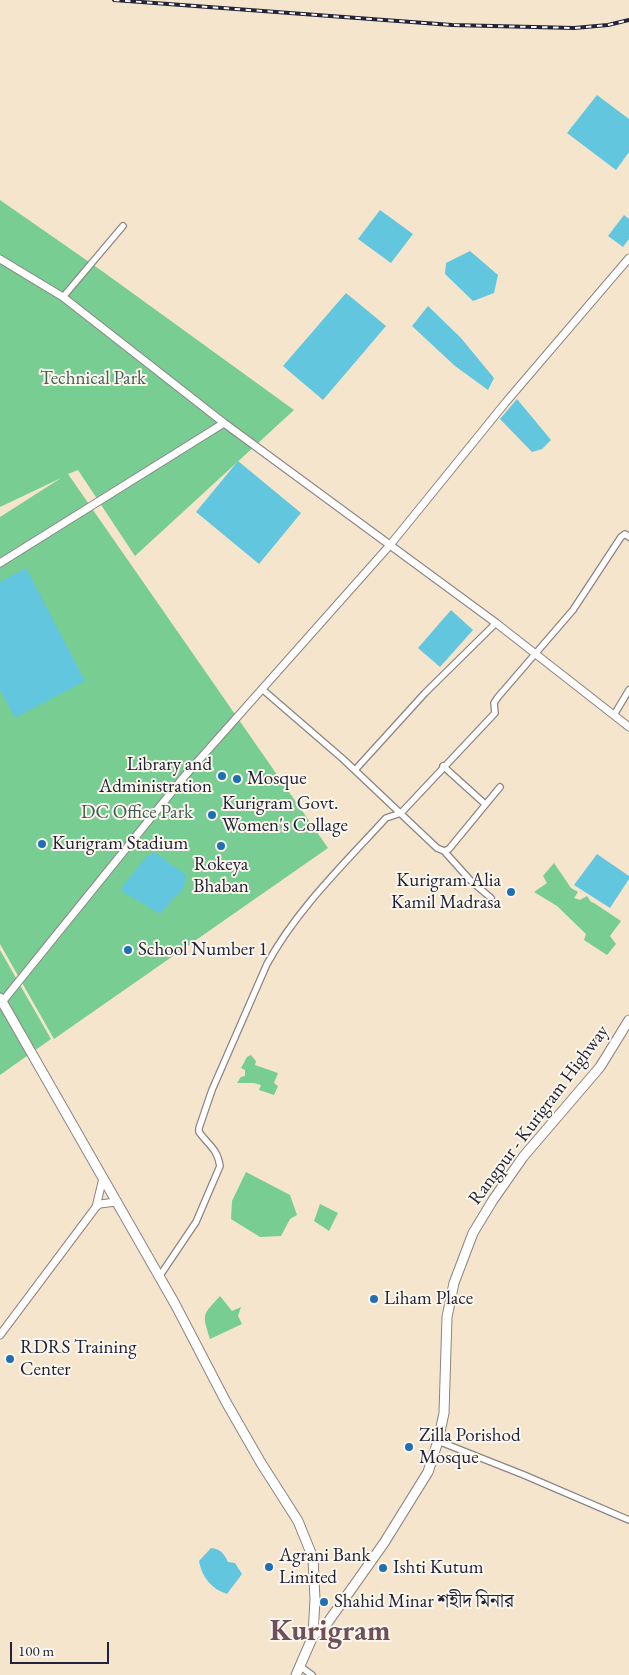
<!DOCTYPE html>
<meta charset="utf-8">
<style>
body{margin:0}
#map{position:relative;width:629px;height:1675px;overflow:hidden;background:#f5e5cc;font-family:"EB Garamond",serif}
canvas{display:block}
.scale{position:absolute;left:10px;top:1642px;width:99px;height:22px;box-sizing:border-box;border:2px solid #22223b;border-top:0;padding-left:6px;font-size:15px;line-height:18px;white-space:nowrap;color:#22223b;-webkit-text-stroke:4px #fbf7ec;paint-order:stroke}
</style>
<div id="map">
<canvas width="629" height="1675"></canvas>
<div class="scale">100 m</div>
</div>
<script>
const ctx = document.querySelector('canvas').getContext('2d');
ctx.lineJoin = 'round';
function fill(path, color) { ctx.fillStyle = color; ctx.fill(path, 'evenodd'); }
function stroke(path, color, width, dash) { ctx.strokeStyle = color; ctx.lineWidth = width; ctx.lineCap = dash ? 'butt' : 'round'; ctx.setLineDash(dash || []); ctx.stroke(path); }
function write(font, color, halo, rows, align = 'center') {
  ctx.font = font + ' "EB Garamond","Noto Serif Bengali",serif'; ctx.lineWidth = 4; ctx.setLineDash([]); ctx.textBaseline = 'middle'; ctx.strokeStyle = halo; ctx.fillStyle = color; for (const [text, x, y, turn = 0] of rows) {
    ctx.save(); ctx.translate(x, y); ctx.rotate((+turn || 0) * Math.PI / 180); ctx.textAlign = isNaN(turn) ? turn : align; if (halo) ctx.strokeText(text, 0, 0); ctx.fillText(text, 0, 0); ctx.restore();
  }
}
const green = new Path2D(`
 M 0,200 L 102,271 L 294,410 L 135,556 L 78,470 L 68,474 L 328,848 L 54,1039 L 0,944 L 0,517 L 61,478 L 0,507 Z
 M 554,863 L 571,888 L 578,892 L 574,898 L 580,900 L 587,896 L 591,902 L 594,903 L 621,921 L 610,936 L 616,944 L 607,955 L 584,940 L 586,934 L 557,906 L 534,892 L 547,883 L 543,876 Z
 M 0,950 L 51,1039 L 0,1075 Z
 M 251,1055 L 256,1061 L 255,1065 L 278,1073 L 274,1083 L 278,1086 L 274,1095 L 259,1090 L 261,1085 L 254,1083 L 237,1083 L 241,1077 L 245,1076 L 245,1070 L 241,1068 L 247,1057 Z
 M 246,1172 L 290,1195 L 297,1215 L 290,1219 L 281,1236 L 260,1237 L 231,1219 L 232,1201 Z
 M 320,1204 L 338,1213 L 329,1231 L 314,1221 Z
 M 220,1296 L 232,1311 L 241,1307 L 238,1316 L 242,1324 L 210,1339 C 202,1313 202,1316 220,1296 Z`);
const water = new Path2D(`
 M 597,95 L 629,119 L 629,152 L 616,170 L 567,133 Z
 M 380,210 L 413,234 L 391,263 L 358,239 Z
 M 624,215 L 629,219 L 629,239 L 623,247 L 608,236 Z
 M 470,251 L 498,275 L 494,293 L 473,301 L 445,274 L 446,263 Z
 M 346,293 L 386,326 L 323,400 L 283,366 Z
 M 428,306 L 461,338 L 494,378 L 488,390 L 455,366 L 412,326 Z
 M 517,399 L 551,440 L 542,449 L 532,452 L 500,419 Z
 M 238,461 L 301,513 L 259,564 L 196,512 Z
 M 26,568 L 85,681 L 15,718 L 0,690 L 0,582 Z
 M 451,610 L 473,630 L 440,667 L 418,648 Z
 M 154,852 L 186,875 L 184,887 L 160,914 L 120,890 L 146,857 Z
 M 597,854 L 629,876 L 629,879 L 610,908 L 574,885 Z
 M 211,1548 C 220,1549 224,1553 228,1562 L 235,1563 L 242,1574 L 227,1594 C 212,1589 202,1578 199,1561 Z`);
const minor = new Path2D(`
 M 63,297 L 123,226
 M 262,689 L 343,759 L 437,848 L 444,851 L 449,849 L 500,787
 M 614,715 L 629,690
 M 443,766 L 485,804
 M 355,770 L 425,693 L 496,623
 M 444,851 L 471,881 L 491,898
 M 159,1277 L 196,1222 L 220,1166 C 217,1148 209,1146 199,1132 L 199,1128 L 212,1090 L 267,964 C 297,909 344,864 386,818 L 401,813 L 495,713 L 494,703 L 498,697 L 573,610 L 621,537 L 625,534 L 629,537
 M 438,1441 L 524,1475 L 629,1520
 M 301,1667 L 312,1675`);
const tertiary = new Path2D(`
 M 0,259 L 63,297 L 224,423 L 496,623 L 629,727
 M 0,563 L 224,423
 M 2,1002 L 183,778 L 390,545 L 506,402 L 629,258
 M 96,1207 L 100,1204 L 116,1202
 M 0,1335 L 96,1207 L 103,1178`);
const primary = new Path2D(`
 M 0,998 L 175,1304 L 226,1402 L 261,1463 L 298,1521 L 313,1558 L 315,1599 L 313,1636`);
const trunk = new Path2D(`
 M 296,1675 L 313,1636 L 328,1622 L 384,1543 L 428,1472 L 438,1441 L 444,1413 L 447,1317 L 454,1283 L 473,1233 L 493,1200 L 523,1157 L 600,1067 L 629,1020`);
const rail = new Path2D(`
 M 114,0 L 452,25 L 574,28 L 608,25 L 629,20`);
const markers = [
 [222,776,5,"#1f6fb2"],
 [237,779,5,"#1f6fb2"],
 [212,815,5,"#1f6fb2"],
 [42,844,5,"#1f6fb2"],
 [221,846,5,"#1f6fb2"],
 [511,892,5,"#1f6fb2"],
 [128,950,5,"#1f6fb2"],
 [374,1299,5,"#1f6fb2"],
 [10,1359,5,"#1f6fb2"],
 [409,1447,5,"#1f6fb2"],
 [269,1567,5,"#1f6fb2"],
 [383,1568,5,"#1f6fb2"],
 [324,1602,5,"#1f6fb2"]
];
const parkNames = [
 ["Technical Park",93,379],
 ["DC Office Park",137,813]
];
const poiNames = [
 ["Library and",212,765,"right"],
 ["Administration",212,787,"right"],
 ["Mosque",247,779],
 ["Kurigram Govt.",222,804],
 ["Women's Collage",222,826],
 ["Kurigram Stadium",52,844],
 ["Rokeya",221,865,"center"],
 ["Bhaban",221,887,"center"],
 ["Kurigram Alia",501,881,"right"],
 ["Kamil Madrasa",501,903,"right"],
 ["School Number 1",138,950],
 ["Liham Place",384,1299],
 ["RDRS Training",20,1348],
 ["Center",20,1370],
 ["Zilla Porishod",419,1436],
 ["Mosque",419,1458],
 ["Agrani Bank",279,1556],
 ["Limited",279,1578],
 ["Ishti Kutum",393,1568],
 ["Shahid Minar শহীদ মিনার",334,1602]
];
const streetNames = [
 ["Rangpur - Kurigram Highway",539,1115,-53]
];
const townNames = [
 ["Kurigram",330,1632]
];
fill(green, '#77cd92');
fill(water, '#62c6df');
stroke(minor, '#8c8484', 8);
stroke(tertiary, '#8c8484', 9);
stroke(primary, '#8c8484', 11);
stroke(trunk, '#8c8484', 11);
stroke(minor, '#fff', 5.5);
stroke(tertiary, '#fff', 7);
stroke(primary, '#fff', 9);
stroke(trunk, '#fff', 9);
stroke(rail, '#22223b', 4);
stroke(rail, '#fbf7ec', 2, [5.5]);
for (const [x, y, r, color] of markers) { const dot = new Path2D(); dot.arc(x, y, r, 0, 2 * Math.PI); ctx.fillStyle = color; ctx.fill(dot); stroke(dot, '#fbf7ec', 2); }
write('19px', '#405e59', '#fbf7ec', parkNames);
write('19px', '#22223b', '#fbf7ec', poiNames, 'left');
write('19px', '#22223b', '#fbf7ec', streetNames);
write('bold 29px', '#6f4f5c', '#fbf7ec', townNames);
</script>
